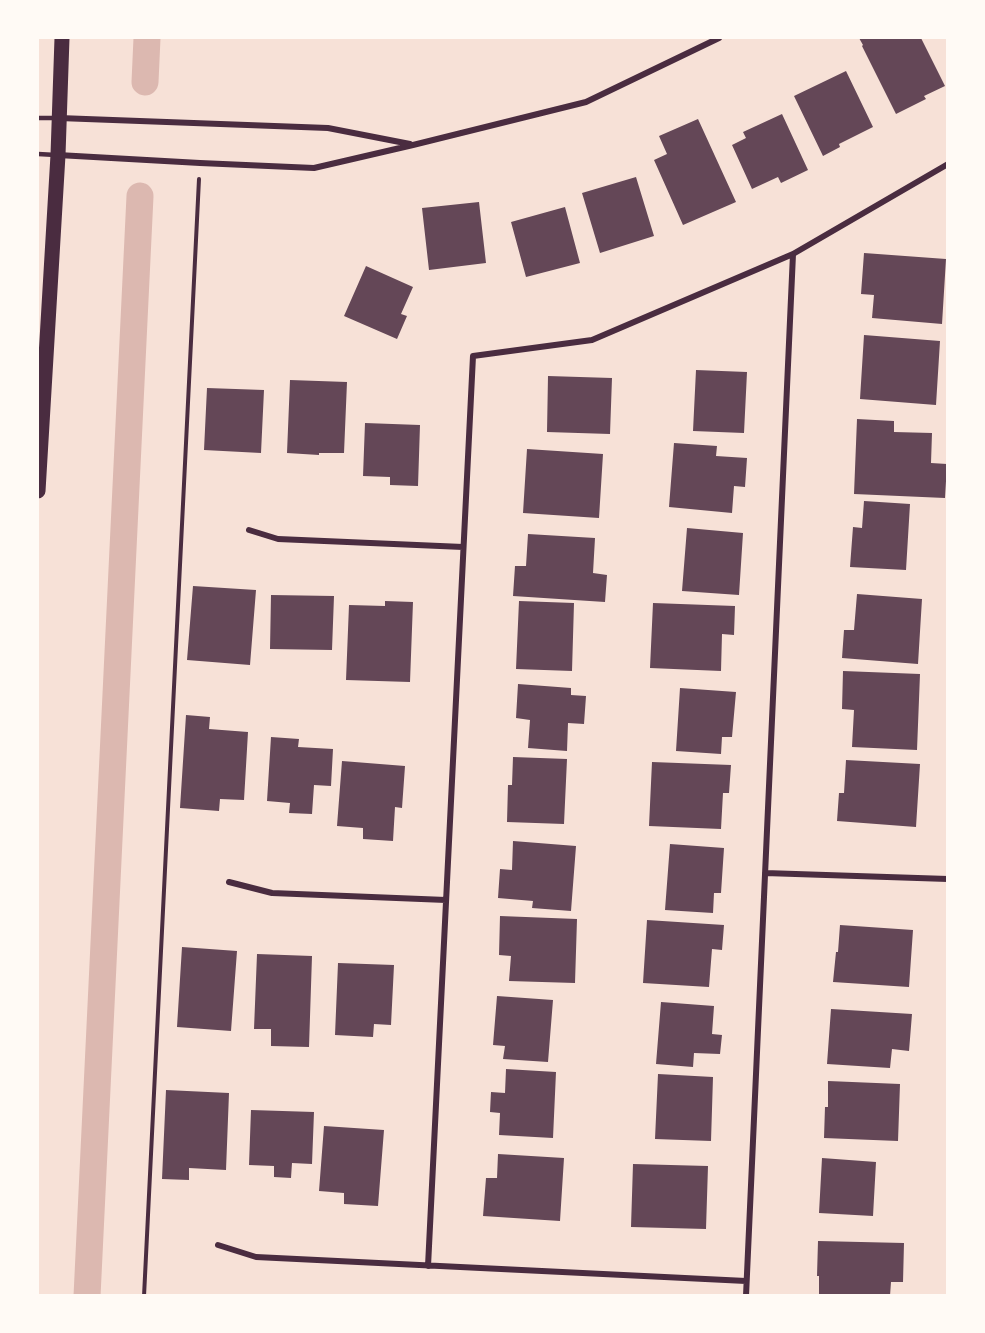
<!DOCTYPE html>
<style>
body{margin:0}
#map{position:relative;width:985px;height:1333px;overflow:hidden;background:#f7e1d7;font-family:"Work Sans",sans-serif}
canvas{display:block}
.frame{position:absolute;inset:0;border:39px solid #fffaf5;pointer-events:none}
</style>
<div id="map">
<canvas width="985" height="1333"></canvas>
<div class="frame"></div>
</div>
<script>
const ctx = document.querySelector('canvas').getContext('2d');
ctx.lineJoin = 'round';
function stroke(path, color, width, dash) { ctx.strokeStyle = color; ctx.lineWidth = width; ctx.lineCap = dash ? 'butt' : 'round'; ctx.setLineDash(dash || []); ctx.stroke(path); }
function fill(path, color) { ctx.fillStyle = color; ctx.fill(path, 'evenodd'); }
const canal = new Path2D(`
 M 145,82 L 147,38
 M 87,1296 L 140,196`);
const building = new Path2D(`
 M 859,38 L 921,38 L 945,86 L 924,96 L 926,99 L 896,114 L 862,46 L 863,45 Z
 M 846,71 L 873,127 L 839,144 L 840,147 L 823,156 L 794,96 Z
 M 782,114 L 808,170 L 781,183 L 778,177 L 752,189 L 732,145 L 746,138 L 743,132 Z
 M 698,119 L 736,202 L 683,225 L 654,160 L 667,154 L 659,136 Z
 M 636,177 L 654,236 L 600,253 L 582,193 Z
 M 479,202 L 486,263 L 429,270 L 422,208 Z
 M 565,207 L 580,263 L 526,277 L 511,222 Z
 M 864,253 L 946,259 L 942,324 L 872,318 L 874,295 L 861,294 Z
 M 366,266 L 413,287 L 401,314 L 407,316 L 397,339 L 344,316 Z
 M 864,335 L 940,341 L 936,405 L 860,399 Z
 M 696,370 L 747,372 L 744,433 L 693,431 Z
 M 548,376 L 612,378 L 610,434 L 547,432 Z
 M 290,380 L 347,382 L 344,453 L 319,453 L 319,455 L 287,453 Z
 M 207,388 L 264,390 L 261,453 L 204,450 Z
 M 857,419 L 894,421 L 894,432 L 932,433 L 931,463 L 947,464 L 945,498 L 854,494 Z
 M 365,423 L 420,425 L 418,486 L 390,485 L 390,477 L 363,476 Z
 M 674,443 L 717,446 L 716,456 L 747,458 L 745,487 L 734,486 L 732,513 L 669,507 Z
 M 527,449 L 603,454 L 599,518 L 523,513 Z
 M 864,501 L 910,504 L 906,570 L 850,567 L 853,527 L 862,528 Z
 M 687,528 L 743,533 L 739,595 L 682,591 Z
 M 528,534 L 595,538 L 593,573 L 607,575 L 605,602 L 513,596 L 515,566 L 526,566 Z
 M 193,586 L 256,590 L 250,665 L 187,660 Z
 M 857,594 L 922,599 L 918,664 L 842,658 L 844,630 L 854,630 Z
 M 271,595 L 334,596 L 332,650 L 270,649 Z
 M 385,601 L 413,602 L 410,682 L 346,680 L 349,605 L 385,606 Z
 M 519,601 L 574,603 L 572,671 L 516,669 Z
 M 653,603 L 735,606 L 734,635 L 722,634 L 721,671 L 650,668 Z
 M 843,671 L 920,674 L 917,750 L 852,747 L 854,710 L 842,709 Z
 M 518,684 L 571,688 L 571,695 L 586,696 L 584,724 L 568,723 L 567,751 L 528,748 L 530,720 L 516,718 Z
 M 680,688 L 736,692 L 732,737 L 722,737 L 721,754 L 676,751 Z
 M 186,715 L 210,717 L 209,729 L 248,732 L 244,800 L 220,799 L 219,811 L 180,808 Z
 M 271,737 L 299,739 L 298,747 L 333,749 L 331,786 L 314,785 L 312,814 L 289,813 L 290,803 L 267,801 Z
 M 513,757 L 567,759 L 564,824 L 507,822 L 508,785 L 512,785 Z
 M 846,760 L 920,764 L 916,827 L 837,821 L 839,793 L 844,793 Z
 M 342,761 L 405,766 L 402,808 L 395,807 L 393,841 L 363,839 L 363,828 L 337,826 Z
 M 652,762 L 731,765 L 729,793 L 723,793 L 721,829 L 649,826 Z
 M 513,841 L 576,846 L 571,911 L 532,908 L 533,901 L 498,898 L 500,869 L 512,870 Z
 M 670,844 L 724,848 L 721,893 L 714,893 L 713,913 L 665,910 Z
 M 500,916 L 577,919 L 575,983 L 509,981 L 511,956 L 499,955 Z
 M 647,920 L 724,925 L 722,950 L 712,949 L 709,987 L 643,983 Z
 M 840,925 L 913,930 L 909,987 L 833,982 L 836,952 L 838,952 Z
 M 182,947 L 237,951 L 231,1031 L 177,1027 Z
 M 257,954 L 312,956 L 309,1047 L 271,1046 L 271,1029 L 254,1029 Z
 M 338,963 L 394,965 L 391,1025 L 374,1024 L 373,1037 L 335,1035 Z
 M 497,996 L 553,1000 L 548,1062 L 503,1059 L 505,1046 L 493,1045 Z
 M 661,1002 L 714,1006 L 712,1034 L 722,1035 L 720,1054 L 694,1053 L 693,1067 L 656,1064 Z
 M 831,1009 L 912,1014 L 909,1051 L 892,1049 L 890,1068 L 827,1064 Z
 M 506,1069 L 556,1072 L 553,1138 L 499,1135 L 500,1113 L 490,1112 L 491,1092 L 505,1093 Z
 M 658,1074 L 713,1077 L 711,1141 L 655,1139 Z
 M 828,1081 L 900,1084 L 898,1141 L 824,1138 L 825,1107 L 828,1107 Z
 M 166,1090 L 229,1093 L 226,1170 L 189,1168 L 189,1180 L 162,1179 Z
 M 251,1110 L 314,1112 L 312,1164 L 292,1163 L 291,1178 L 274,1177 L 274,1166 L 249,1165 Z
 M 324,1126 L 384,1130 L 378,1206 L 344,1204 L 344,1193 L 319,1191 Z
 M 498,1154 L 564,1158 L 560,1221 L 483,1216 L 486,1178 L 497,1178 Z
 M 822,1158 L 876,1162 L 873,1216 L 819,1213 Z
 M 633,1164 L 708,1166 L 706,1229 L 631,1227 Z
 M 818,1241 L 904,1243 L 903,1282 L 891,1282 L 890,1296 L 819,1296 L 819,1276 L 817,1276 Z`);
const path = new Path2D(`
 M 144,1296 L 199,179`);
const service = new Path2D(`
 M 38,118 L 56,118
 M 38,154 L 56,155`);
const minor = new Path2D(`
 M 59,118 L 328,128 L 410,144
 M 58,155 L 200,163 L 314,168 L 413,145 L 586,102 L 719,38
 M 249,530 L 278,539 L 463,547
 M 765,873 L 948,879
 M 229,882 L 272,893 L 446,900
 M 218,1245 L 256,1257 L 746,1281
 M 428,1266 L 473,356 L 592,340 L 793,254 L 948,164
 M 746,1296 L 793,254`);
const primary = new Path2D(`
 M 38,491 L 58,155 L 62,38`);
stroke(canal, '#dcb8b0', 27);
fill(building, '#644757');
stroke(path, '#4a2c40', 4);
stroke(service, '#4a2c40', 4.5);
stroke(minor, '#4a2c40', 6);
stroke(primary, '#4a2c40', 15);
</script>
